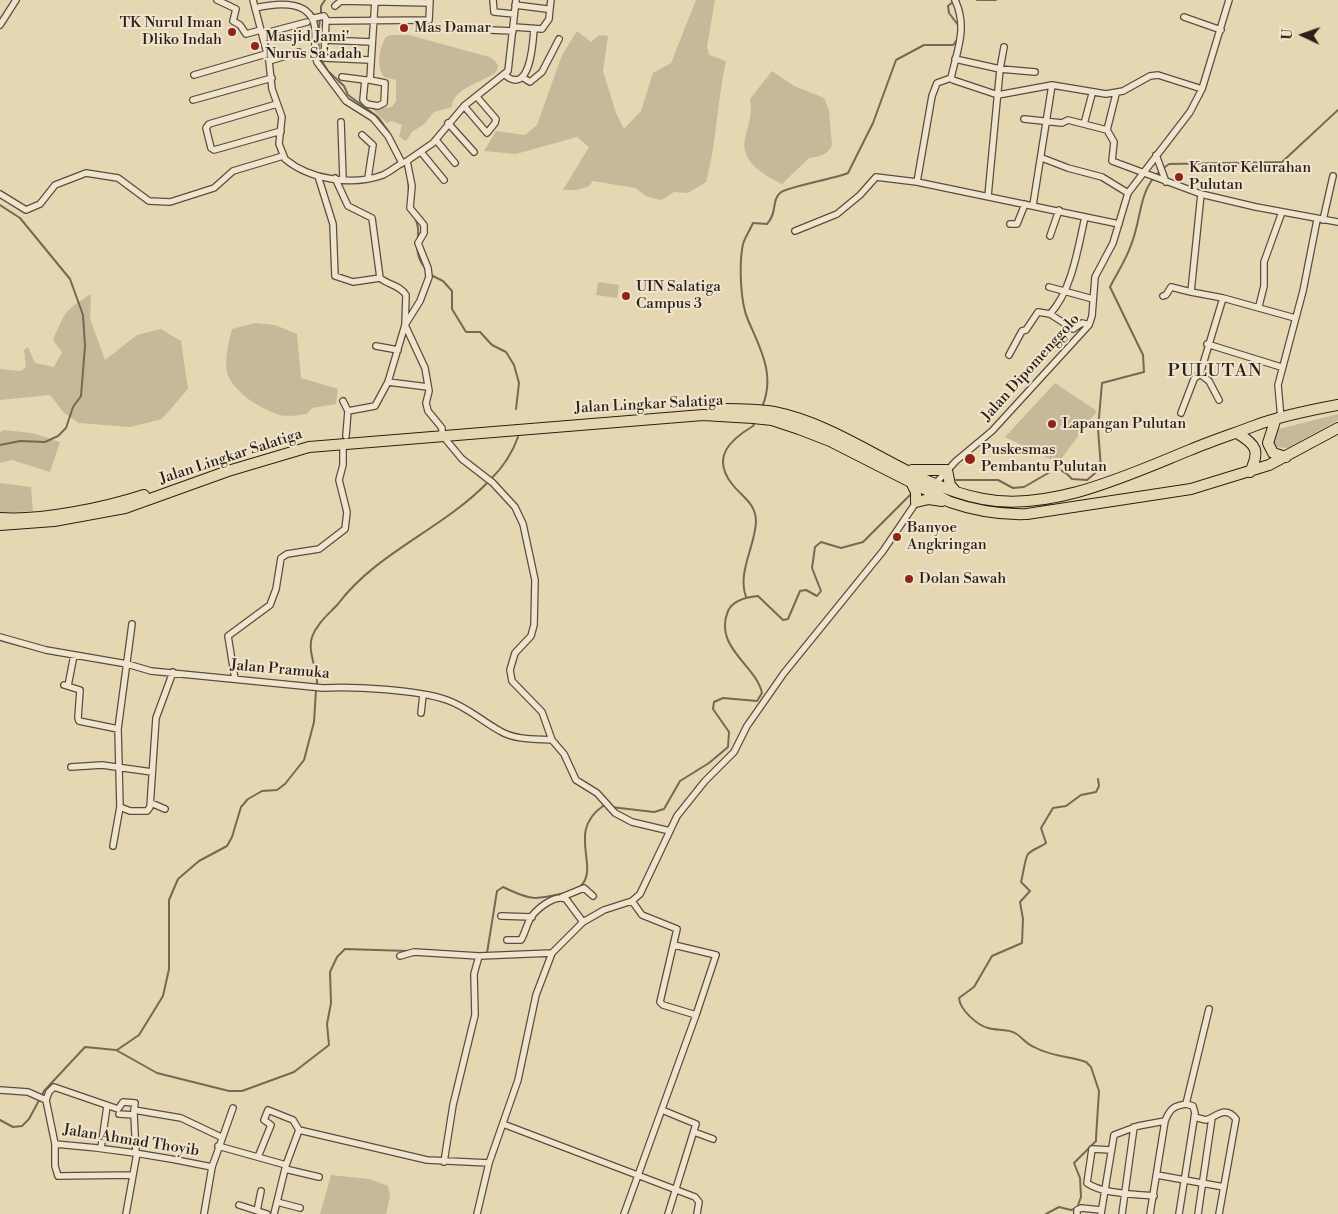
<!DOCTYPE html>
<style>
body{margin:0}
#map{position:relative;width:1338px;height:1214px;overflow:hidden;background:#e6d7b3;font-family:"Libre Bodoni",serif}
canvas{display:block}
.north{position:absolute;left:1278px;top:10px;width:50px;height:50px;-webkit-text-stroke:4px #efe5ce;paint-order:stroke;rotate:273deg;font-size:14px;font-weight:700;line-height:20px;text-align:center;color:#2c1f17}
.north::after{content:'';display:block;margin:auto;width:18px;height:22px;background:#2c1f17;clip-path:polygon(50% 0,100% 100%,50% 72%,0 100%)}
</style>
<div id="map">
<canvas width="1338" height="1214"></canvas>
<div class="north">U</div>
</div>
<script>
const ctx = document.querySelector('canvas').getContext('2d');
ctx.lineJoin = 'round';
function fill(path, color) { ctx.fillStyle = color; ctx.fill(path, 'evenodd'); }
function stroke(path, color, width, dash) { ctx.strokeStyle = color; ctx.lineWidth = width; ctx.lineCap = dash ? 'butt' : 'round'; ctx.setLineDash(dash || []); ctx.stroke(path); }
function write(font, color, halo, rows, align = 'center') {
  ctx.font = font + ' "Libre Bodoni",serif'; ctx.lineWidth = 4; ctx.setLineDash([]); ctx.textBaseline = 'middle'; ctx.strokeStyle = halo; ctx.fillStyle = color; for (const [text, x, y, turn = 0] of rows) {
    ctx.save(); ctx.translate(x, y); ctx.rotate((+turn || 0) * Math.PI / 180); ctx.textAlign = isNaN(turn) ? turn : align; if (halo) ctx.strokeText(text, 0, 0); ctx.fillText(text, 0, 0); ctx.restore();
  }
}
const green = new Path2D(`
 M 696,0 L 715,0 L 707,47 L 709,55 L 726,61 C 717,101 717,142 706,182 L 688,193 L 674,192 L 661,200 L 646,196 L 635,188 L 593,181 L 589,186 L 577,190 L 563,190 L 589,147 L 577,137 L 516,154 L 484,151 L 496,131 L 525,135 L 537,125 L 562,55 L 577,31 L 591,42 L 599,35 L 608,36 L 603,71 L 616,113 L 624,129 L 641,111 L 653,73 L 671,63 Z
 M 390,35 L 409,35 L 489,57 C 497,60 502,69 493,74 C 480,83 452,89 452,107 L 434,112 L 424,124 L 412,132 L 406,141 L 399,137 L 402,125 L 392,121 L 387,123 L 372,109 L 392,107 L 396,101 L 396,80 L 384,77 C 376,66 379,49 386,37 Z
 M 772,71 L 794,86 L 824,98 L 829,111 L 832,145 C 828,155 818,157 809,158 L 782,184 C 764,175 740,162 745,138 C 748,124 753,115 750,99 Z
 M 598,282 L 619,285 L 617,298 L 596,295 Z
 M 91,294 L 90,319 L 105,360 L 137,335 L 161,329 L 181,341 L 188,389 L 162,419 L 130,427 L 79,423 L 64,413 L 50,395 L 0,400 L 0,369 L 21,371 L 26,367 L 24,350 L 28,347 L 35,363 L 54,367 L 62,352 L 53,340 C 65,312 65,310 91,294 Z
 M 255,323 L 275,325 L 297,334 L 301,378 L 338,389 L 336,404 L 312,408 L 307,414 C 299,415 287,417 280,415 C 261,409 233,393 227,372 C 224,358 229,342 232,329 Z
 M 1055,383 L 1097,411 L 1058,463 L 1005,437 Z
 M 1338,414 L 1338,420 L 1288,448 L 1274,447 L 1273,441 L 1279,429 Z
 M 3,430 L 32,433 L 60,442 L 50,472 L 12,460 L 0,463 L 0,433 Z
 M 0,483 L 31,487 L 33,511 L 0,513 Z
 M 331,1175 L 369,1179 L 388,1186 L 390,1196 L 386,1214 L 320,1214 Z`);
const stream = new Path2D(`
 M 977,0 L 996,0
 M 954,1 L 948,6 L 949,13 L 958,25
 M 321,14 L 321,6 L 325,0
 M 318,34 L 320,19
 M 318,39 L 320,58 L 328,71 L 344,86 L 348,95 L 378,117 L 389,132
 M 391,136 L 397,148
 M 408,178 L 409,195
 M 0,205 L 20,218 L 70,279 L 83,315 L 85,346 L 81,396 L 73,407 L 66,428 L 58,436 L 45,442 L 20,441 L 0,445
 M 415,218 C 424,235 409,250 426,269
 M 431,275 L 443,281 L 452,291 L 452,309 L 466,332 L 480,332 L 492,345 L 506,352 L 514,365 L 519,383 L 516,409
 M 762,407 C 776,375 760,348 748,320 C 740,302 739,263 743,244 C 745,237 750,230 753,223 L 767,224 C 778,212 771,201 780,193 C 786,187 834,179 848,173 L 873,123 L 896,60 L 924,45 L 953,45 L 957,40
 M 491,479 C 504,466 512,454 518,437
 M 956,480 L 998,480 L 1013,488 L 1024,487 L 1057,468 L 1067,474 L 1072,479 L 1087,480 L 1101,468 L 1098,429 L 1102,383 L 1144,372 L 1143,355 L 1110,287 C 1117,273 1126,260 1131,245 C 1144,213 1136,186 1169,164 L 1282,162 L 1338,110
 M 746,597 C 737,573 755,546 756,522 C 756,503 742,497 732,484 C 711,457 730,440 753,426 L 755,422
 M 317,685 C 318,669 307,653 312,637 C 317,623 329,614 338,604 C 377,552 443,529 488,482
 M 611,807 L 654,812 L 664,809 L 680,781 L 709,763 L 728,747 L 729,732 L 713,709 L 714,702 L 723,698 L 757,701 L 762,693 C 756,665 713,647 728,611 C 733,600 747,597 758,596 L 783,620 L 788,619 L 800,591 L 806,590 L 817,596 L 821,591 L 812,568 L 815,547 L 821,542 L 841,548 L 863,542 L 910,495
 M 581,886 C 600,866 566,832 603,806 L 606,806
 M 487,953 L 497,891 L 503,887 C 532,901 535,900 565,893
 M 117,1050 L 139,1035 L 163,996 L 169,969 L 169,900 L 178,879 L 199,861 L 227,846 L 232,837 L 241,807 L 248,799 L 262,791 L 277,790 L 285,784 L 304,760 L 314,722 L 316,690
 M 0,1120 L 13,1127 L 22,1126 L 29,1119 L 44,1091 L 85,1047 L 116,1050 L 157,1073 L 229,1091 L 242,1091 L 294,1072 L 329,1045 L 327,1024 L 331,1003 L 330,972 L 337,957 L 345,949 L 408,951
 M 1046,1214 L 1059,1207 L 1071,1210 L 1077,1208 L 1081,1197 L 1080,1178 L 1074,1163 L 1096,1141 L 1096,1138 L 1099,1091 L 1091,1067 L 1086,1062 C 1069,1056 1052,1057 1034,1047 C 1026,1044 1022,1037 1015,1033 C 1007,1028 996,1031 988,1028 C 977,1025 960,1010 959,998 L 974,987 L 992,956 L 1022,943 L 1023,919 L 1020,902 L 1030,891 L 1021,882 C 1023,875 1025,858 1028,854 C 1033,849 1041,847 1046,843 L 1041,828 L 1053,808 L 1066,806 L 1081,795 L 1096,792 L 1099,786 L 1098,779`);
const street = new Path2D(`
 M 217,0 L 236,9 L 233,21 L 240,25 L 246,34 L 261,30
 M 253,0 L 269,61 L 272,89 L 282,117 L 279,144 L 285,159 C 310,180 353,186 383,175 C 392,171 398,164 407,161
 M 493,0 L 494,12 L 514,14
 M 516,0 L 508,71 L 464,106 L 433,143 L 407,161 L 412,186 L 410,208 L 424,225 L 424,233 L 418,243 L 428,268 L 429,277 L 420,301 L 405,325 L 425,368 L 429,391 L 426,403 L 428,411 L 442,428 L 442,435 L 462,459 L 493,483 L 515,507 L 523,524 L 535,580 L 534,625 L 531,636 L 515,653 L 510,670 L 512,681 L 542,712 L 552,740 L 564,754 L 576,780 L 597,793 L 615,813 L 632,822 L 670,831
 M 955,0 C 968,28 957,50 951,78 L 953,80 L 998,95 L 1052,85 L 1106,94 L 1123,91 L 1150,76 L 1158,75 L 1202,89
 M 515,5 L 547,9 L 550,8 L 551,0
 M 335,6 L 341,1 L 430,3
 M 255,8 C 280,2 314,0 315,31 C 316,42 313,51 317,62 L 346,101 L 373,118 L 388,136 L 402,163
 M 1184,17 L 1221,30
 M 314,18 L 324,16 L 327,21
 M 0,25 L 16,0
 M 514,27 L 542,29 L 549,19 L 550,8
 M 490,30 L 513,31
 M 262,34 L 307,22
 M 324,40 L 372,42
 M 955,59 L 1000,69 L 1035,72
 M 370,60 L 324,58 L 326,21 L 429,20 L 430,0
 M 269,61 L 299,52
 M 194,75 L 266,54
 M 505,75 C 530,96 533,43 534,29
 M 342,77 L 365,80
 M 522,77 L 530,82 L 542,72 L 559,39
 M 951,78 L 937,83 L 932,96 L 917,182 L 1119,224
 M 370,80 L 365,80 L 363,100 L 367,104 L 378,106 L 384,103 L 385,83 L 370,80 L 375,0
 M 1116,94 L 1107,130 L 1114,142 L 1112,161 L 1201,194 L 1256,207 L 1338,222
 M 193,100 L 272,78
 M 277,104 L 209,124 L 206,128 L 211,148 L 214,150 L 281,131
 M 464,106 L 487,133 L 495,123 L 496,119 L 477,97
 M 1024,119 L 1062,123 L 1068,120 L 1107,130
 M 341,122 L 343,179
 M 448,123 L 474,152
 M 1084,124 L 1092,94
 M 362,135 L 373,145 L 368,178
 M 436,140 L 455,163
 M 421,152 L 444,180
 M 1156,155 L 1166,182
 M 1042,158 L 1068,168 L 1102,177 L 1128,193
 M 318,176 L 333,224 L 335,276 L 353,282 L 380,278
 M 335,178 L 348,206 L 372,218 L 380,278 C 388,285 400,285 406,295 L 405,325 L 388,382 L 428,387
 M 0,194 L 26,210 L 40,204 L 55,185 L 86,173 L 118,178 L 149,201 L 170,202 L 214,188 L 233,171 L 283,156
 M 988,196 L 1000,69 L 1004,47
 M 1033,205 L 1052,85
 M 1323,220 L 1333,176
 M 1010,224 L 1017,224 L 1025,204
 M 795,231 L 837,214 L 860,195 L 876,177 L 917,182
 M 1050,236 L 1059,210
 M 1049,287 L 1093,299
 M 1163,296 L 1166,295 L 1171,287 L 1191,292
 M 1223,298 L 1295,318
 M 1259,306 L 1264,286 L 1264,262 L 1282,212
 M 1050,314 L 1073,329 L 1082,323 L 1089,325
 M 1207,344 L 1281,367
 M 376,346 L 398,350
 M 1009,355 L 1022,331 L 1026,330 L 1038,312 L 1050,314 C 1072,290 1078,248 1085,217
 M 1200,374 L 1209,381 L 1219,400
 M 343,401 L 348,411 L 346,436
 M 348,411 L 375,406 L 388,382
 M 1181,413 L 1194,379 L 1200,374 L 1223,298 L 1191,292 L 1201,194
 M 1281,419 L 1278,385 L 1303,291 L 1317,220
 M 934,485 L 956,461 L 992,431 L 1089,325 L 1092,316 L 1095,277 L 1113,243 L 1128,193 L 1190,112 L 1202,89 L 1229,0
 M 132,624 L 118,729 L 120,807 L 130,811 L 147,811 L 150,807 L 156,718 L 173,672
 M 0,637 L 46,650 L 127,664 L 151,671 L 323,688 C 353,686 419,690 447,700 C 467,707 482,721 500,731 C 515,740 535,739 552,740
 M 235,679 L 228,636 L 270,605 L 276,589 L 281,558 L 287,554 L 319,549 L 345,529 L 347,512 L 339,480 L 343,465 L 343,443
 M 64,685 L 80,690 L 78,718 L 79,721 L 118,729
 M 68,686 L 74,655
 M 421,713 L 423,695
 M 71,767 L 102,765 L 152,772
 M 151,803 L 165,809
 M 113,846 L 120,807
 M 562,897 L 584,888 L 593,896
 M 501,916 L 532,917
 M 507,940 L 521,940 C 525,933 527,924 531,917 C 538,908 555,894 566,899 L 583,922
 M 674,945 L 716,955 L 696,1015
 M 400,956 L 414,952 L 479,956 L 552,953
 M 0,1090 L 28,1092 L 46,1100 L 55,1144 C 108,1148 160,1156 212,1167 L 233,1108
 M 46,1100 L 49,1092 L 54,1087 L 118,1109 L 123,1102 L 135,1103 L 134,1110
 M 662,1110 L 696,1124 L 668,1214
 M 119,1114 L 134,1115 L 134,1110 L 181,1118 L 221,1137
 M 134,1115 L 136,1153
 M 1194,1117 L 1206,1120 C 1216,1117 1225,1105 1236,1119 L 1219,1214
 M 503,1124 L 695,1197 L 699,1202 L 697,1214
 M 694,1132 L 713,1139
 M 55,1144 L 55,1166 L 58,1176 L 133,1175
 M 218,1146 L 286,1165
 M 101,1148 L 107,1106
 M 1111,1150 L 1092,1149 L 1087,1183 C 1102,1194 1135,1194 1154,1196
 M 258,1157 L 271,1125 L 264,1120 L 268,1110 L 293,1120 L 299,1130
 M 444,1162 L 453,1105 L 475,1015 L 474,974 L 479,956
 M 285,1169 L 319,1177
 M 1157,1175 L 1224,1187
 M 277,1202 L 300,1208
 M 239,1205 L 267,1214
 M 257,1211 L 261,1191
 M 126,1214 L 137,1153
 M 204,1214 L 212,1167
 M 274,1214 L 286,1165 L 299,1130 L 427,1160 L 489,1163
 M 477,1214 L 489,1163 L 518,1080 L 536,995 L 552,953 L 583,922 L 604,910 L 632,901 L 640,894 L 677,816 L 705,781 L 734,752 L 747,726 L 784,673 L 883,551 L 917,501
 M 624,1214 L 696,1015 L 663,1005 L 660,1002 L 677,929 L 642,915 L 632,901
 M 1077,1214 L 1077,1210 L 1081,1208 L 1101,1210
 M 1101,1214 L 1114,1135 L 1138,1126 L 1165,1121
 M 1122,1214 L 1134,1127
 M 1150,1214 L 1165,1121 C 1170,1109 1173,1106 1186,1104 L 1209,1009
 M 1179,1214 L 1195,1113 L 1193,1106 L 1186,1104
 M 1198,1214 L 1212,1118`);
const highway = new Path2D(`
 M 721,409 C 738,409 757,409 774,412 C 849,427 908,485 983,499 C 1051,512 1128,475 1190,450 C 1211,441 1233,434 1254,426 C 1280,416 1311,410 1338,405
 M 1275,421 L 1268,443 L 1273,453 L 1286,457
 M 1237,433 C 1257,445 1260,451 1250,472
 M 912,470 L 947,470 L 950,485 L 956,492
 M 911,482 L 916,492 L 916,502 L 929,499 L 942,501
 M 0,518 C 41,521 104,508 144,495
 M 0,525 L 54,521 L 125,508 L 228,471 L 309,447 L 703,415 L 753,418 L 772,420 L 799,429 L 830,441 L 950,502 C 976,511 1000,515 1027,514 L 1191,489 L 1269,465 L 1338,428`);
const markers = [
 [404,28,5,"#8f2418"],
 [232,32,5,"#8f2418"],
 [255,46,5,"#8f2418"],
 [1179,177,5,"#8f2418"],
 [626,296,5,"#8f2418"],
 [1052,424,5,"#8f2418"],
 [970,459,6,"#8f2418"],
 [897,537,5,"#8f2418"],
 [909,579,5,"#8f2418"]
];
const poiNames = [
 ["TK Nurul Iman",222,23,"right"],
 ["Dliko Indah",222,40,"right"],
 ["Mas Damar",414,28],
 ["Masjid Jami'",265,37],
 ["Nurus Sa'adah",265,54],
 ["Kantor Kelurahan",1189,168],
 ["Pulutan",1189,185],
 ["UIN Salatiga",636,287],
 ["Campus 3",636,304],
 ["Lapangan Pulutan",1062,424],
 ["Puskesmas",981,450],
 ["Pembantu Pulutan",981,467],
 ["Banyoe",907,528],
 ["Angkringan",907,545],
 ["Dolan Sawah",919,579]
];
const streetNames = [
 ["Jalan Dipomenggolo",1031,368,-48],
 ["Jalan Lingkar Salatiga",649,405,-3],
 ["Jalan Lingkar Salatiga",231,457,-18],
 ["Jalan Pramuka",280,670,5],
 ["Jalan Ahmad Thoyib",131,1141,9]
];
const quarterNames = [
 ["PULUTAN",1215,372]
];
fill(green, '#c6b898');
stroke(stream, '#766855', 2);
stroke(street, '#5a4d3e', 8);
stroke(highway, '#2c1f17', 12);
stroke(street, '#efe5ce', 5.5);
stroke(highway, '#e6d7b3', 10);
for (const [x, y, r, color] of markers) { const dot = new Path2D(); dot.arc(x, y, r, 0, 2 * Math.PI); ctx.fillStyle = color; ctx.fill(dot); stroke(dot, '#efe5ce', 2); }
write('15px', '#2c1f17', '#efe5ce', poiNames, 'left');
write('15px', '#2c1f17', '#efe5ce', streetNames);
ctx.letterSpacing = '1px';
write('18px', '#2c1f17', '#efe5ce', quarterNames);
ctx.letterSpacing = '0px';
</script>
